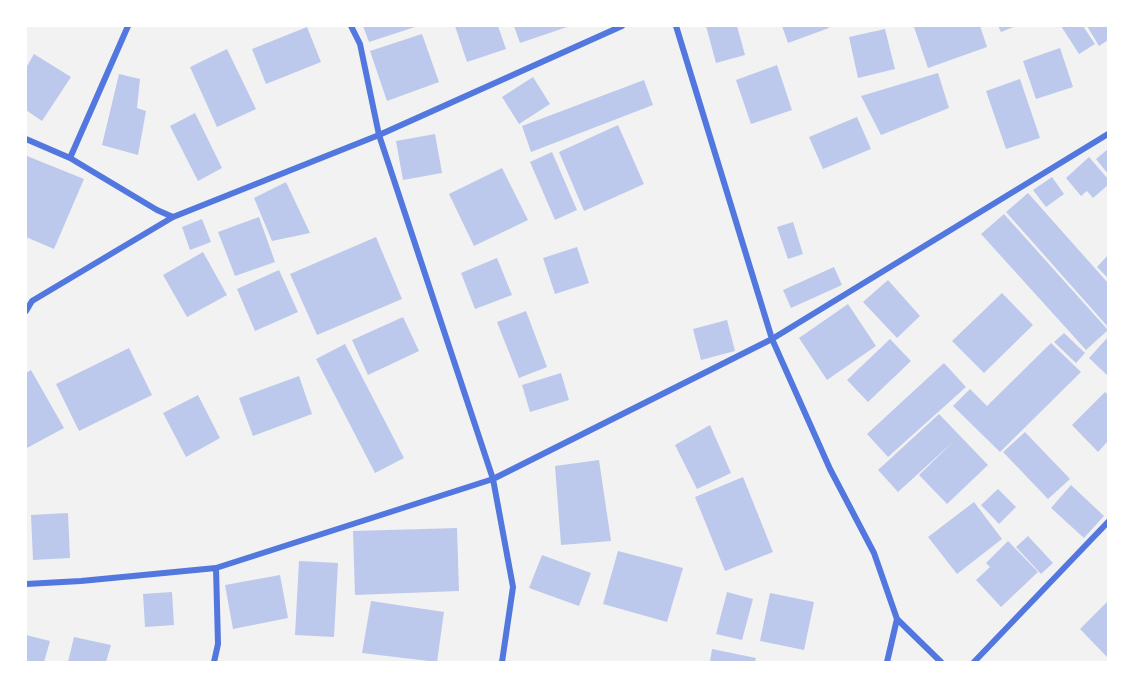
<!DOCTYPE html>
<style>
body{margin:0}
#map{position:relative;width:1134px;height:688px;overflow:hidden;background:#f2f2f2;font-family:Lato,sans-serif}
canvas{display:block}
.frame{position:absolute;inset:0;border:27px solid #fff;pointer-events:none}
</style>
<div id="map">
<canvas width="1134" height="688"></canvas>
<div class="frame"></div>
</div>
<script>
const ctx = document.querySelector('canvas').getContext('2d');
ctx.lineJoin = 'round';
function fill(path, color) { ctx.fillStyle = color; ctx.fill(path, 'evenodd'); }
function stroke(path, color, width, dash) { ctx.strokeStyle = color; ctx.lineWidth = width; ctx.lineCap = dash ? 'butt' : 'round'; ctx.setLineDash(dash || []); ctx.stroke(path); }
const building = new Path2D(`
 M 363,26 L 418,26 L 369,42 Z
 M 455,26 L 498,26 L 506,49 L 467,62 Z
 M 514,26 L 570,26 L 520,43 Z
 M 706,26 L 737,26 L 745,55 L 716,63 Z
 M 782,26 L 828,26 L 829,28 L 788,43 Z
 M 919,26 L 980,26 L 987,47 L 928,68 L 914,27 Z
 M 998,26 L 1016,26 L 1001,32 Z
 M 1061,26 L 1083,26 L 1095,44 L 1079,54 Z
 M 1087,26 L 1108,26 L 1108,40 L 1099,46 Z
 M 307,27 L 321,62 L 266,84 L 252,49 Z
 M 885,29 L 895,69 L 858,78 L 849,37 Z
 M 422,34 L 439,82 L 387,101 L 370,51 Z
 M 1060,48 L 1073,87 L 1036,99 L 1023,61 Z
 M 227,49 L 256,109 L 217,127 L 190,67 Z
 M 34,54 L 71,77 L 42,121 L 26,110 L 26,68 Z
 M 777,65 L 792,110 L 751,124 L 736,80 Z
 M 938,73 L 949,108 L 881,135 L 861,96 Z
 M 119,74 L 140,79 L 137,108 L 146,111 L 138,155 L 102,145 Z
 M 533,77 L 550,104 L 519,124 L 502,97 Z
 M 1020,79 L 1040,138 L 1006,149 L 986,91 Z
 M 644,80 L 653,105 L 531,152 L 522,126 Z
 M 195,113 L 222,168 L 198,181 L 170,126 Z
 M 857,117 L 871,149 L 823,169 L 809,137 Z
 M 618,125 L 644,184 L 584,211 L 559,152 Z
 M 435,134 L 442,173 L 403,180 L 396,141 Z
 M 1108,149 L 1108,174 L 1096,159 Z
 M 552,152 L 577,210 L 555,220 L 530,162 Z
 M 27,156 L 84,179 L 54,249 L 26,237 L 26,160 Z
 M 1089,157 L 1108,179 L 1108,185 L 1093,198 L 1087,191 L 1081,196 L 1066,178 Z
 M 502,168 L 528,220 L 474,246 L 449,194 Z
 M 1052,177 L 1064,194 L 1046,207 L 1033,190 Z
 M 286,182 L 310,233 L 272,241 L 254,198 Z
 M 1028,193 L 1108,283 L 1108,327 L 1006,212 Z
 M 1004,214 L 1108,330 L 1086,350 L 981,234 Z
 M 259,217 L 275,262 L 235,276 L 218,232 Z
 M 202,219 L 211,242 L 190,250 L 182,227 Z
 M 793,222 L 803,254 L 788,259 L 777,227 Z
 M 376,237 L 402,299 L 317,335 L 290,274 Z
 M 577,247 L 589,283 L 555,294 L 543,258 Z
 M 203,252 L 227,295 L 187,317 L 163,275 Z
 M 1108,255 L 1108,278 L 1097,267 Z
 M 497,258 L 512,295 L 475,309 L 461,273 Z
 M 834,267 L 842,285 L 791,308 L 783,290 Z
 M 279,270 L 298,312 L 255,331 L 237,289 Z
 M 888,280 L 920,316 L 897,338 L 863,302 Z
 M 1002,293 L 1033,325 L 984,373 L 952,341 Z
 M 848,304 L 876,346 L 827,380 L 799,338 Z
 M 526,311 L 547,367 L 519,378 L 497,322 Z
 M 403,317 L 419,351 L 368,375 L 352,340 Z
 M 727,320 L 735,351 L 701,360 L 693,329 Z
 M 1064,333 L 1085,353 L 1076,363 L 1054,342 Z
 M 1108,337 L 1108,376 L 1089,358 Z
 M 890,339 L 911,361 L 868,402 L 847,380 Z
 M 1051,343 L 1081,372 L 1000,452 L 953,406 L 970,389 L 987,406 Z
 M 345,344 L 404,458 L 375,473 L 316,359 Z
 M 129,348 L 152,395 L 79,431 L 56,384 Z
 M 944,363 L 966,387 L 888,457 L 867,434 Z
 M 31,370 L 64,428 L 27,448 L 26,445 L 26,373 Z
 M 561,373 L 569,400 L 530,412 L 522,385 Z
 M 299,376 L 312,414 L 253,436 L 239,398 Z
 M 1105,392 L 1108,395 L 1108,441 L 1098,452 L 1072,425 Z
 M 198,395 L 220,438 L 186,457 L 163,413 Z
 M 939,414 L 988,465 L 947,504 L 919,475 L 954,441 L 898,492 L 878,470 Z
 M 710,425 L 731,473 L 697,489 L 675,445 Z
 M 1025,432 L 1070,479 L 1048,499 L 1003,452 Z
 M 599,460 L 611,541 L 561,545 L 555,466 Z
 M 743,477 L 773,552 L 725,571 L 695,497 Z
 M 1071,485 L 1104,516 L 1084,538 L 1051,508 Z
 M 998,489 L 1016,507 L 999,524 L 981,505 Z
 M 974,502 L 1002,539 L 957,574 L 928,537 Z
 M 68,513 L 70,558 L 33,560 L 31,515 Z
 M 457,528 L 459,591 L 355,595 L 353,531 Z
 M 1028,536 L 1053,563 L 1041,574 L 1016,547 Z
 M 1008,541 L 1038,572 L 1001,607 L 976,580 L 990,567 L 986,563 Z
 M 618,551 L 683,568 L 667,622 L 603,604 Z
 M 542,555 L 591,573 L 579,606 L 529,588 Z
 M 299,561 L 338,563 L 334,637 L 295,635 Z
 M 280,575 L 288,618 L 233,629 L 225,585 Z
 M 172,592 L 174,625 L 145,627 L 143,594 Z
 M 727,592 L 753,599 L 742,640 L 716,634 Z
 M 770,593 L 814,602 L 804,650 L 760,641 Z
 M 371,601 L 444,612 L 437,662 L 362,653 Z
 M 1108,601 L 1108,658 L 1080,629 Z
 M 26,635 L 50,641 L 44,662 L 26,662 Z
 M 74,637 L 111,645 L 106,662 L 68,662 Z
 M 712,649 L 756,658 L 755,662 L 710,662 Z`);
const minor = new Path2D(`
 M 351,26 L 360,44 L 379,135 L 493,479 L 513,587 L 502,662
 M 676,26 L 772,339 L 830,469 L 874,553 L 897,619 L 941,662
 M 26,139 L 70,158 L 157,210 L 173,217
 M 70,158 L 128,26
 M 26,311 L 32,301 L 173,217 L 379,135 L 622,26
 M 26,584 L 81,581 L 216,568 L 493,479 L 772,339 L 1108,134
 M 214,662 L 218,644 L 216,568
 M 887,662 L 897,619
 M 974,662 L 1108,522`);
fill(building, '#bdc9ec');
stroke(minor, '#5277de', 6);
</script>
